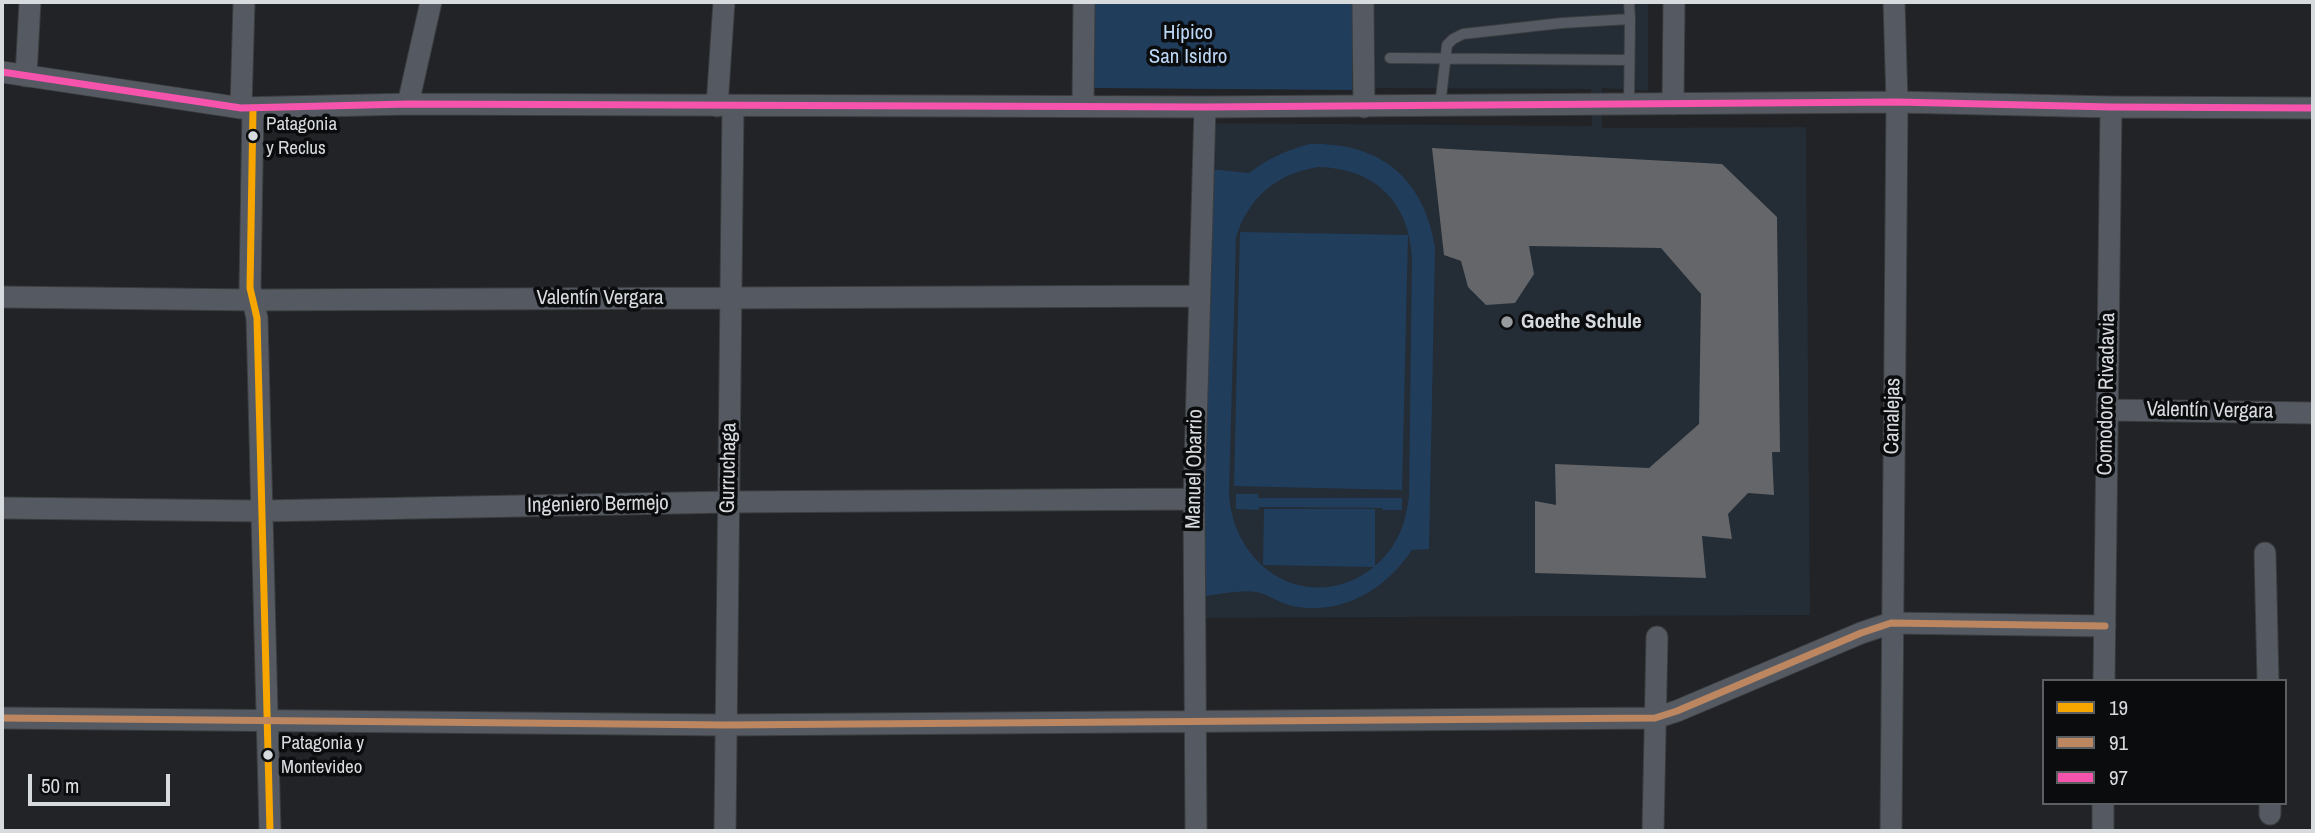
<!DOCTYPE html>
<meta charset="utf-8">
<style>
body{margin:0}
#map{position:relative;width:2315px;height:833px;overflow:hidden;background:#212326;font-family:"Archivo Narrow",sans-serif}
canvas{display:block}
.frame{position:absolute;inset:0;border:4px solid #d8dbde;pointer-events:none}
.legend{position:absolute;left:2042px;top:679px;width:245px;height:126px;box-sizing:border-box;background:#0a0c0e;border:2px solid #5c5f61;margin:0;padding:9px 12px;list-style:none;font-size:21px;color:#d8dbde}
.legend li{display:flex;align-items:center;gap:14px;height:35px}
.legend b{width:35px;border:2px solid #5c5f61}
.scale{position:absolute;left:28px;top:774px;width:142px;height:32px;box-sizing:border-box;border:4px solid #d8dbde;border-top:0;padding-left:9px;font-size:21px;line-height:24px;white-space:nowrap;color:#d8dbde;-webkit-text-stroke:5px #0a0c0e;paint-order:stroke}
</style>
<div id="map">
<canvas width="2315" height="833"></canvas>
<div class="frame"></div>
<ul class="legend">
<li><b style="height:9px;background:#f7a600"></b>19</li>
<li><b style="height:9px;background:#bb8660"></b>91</li>
<li><b style="height:9px;background:#f653ac"></b>97</li>
</ul>
<div class="scale">50 m</div>
</div>
<script>
const ctx = document.querySelector('canvas').getContext('2d');
ctx.lineJoin = 'round';
function fill(path, color) { ctx.fillStyle = color; ctx.fill(path, 'evenodd'); }
function stroke(path, color, width, dash) { ctx.strokeStyle = color; ctx.lineWidth = width; ctx.lineCap = dash ? 'butt' : 'round'; ctx.setLineDash(dash || []); ctx.stroke(path); }
function write(font, color, halo, rows, align = 'center') {
  ctx.font = font + ' "Archivo Narrow",sans-serif'; ctx.lineWidth = 7; ctx.setLineDash([]); ctx.textBaseline = 'middle'; ctx.strokeStyle = halo; ctx.fillStyle = color; for (const [text, x, y, turn = 0] of rows) {
    ctx.save(); ctx.translate(x, y); ctx.rotate((+turn || 0) * Math.PI / 180); ctx.textAlign = isNaN(turn) ? turn : align; if (halo) ctx.strokeText(text, 0, 0); ctx.fillText(text, 0, 0); ctx.restore();
  }
}
const built = new Path2D(`
 M 1374,2 L 1648,2 L 1648,91 L 1602,88 L 1602,128 L 1806,127 L 1810,615 L 1201,618 L 1211,123 L 1592,126 L 1591,89 L 1375,88 Z`);
const green = new Path2D(`
 M 1095,2 L 1352,2 L 1352,90 L 1094,88 Z
 M 1310,144 C 1380,142 1424,178 1435,247 L 1429,549 L 1412,550 C 1385,590 1342,616 1292,606 C 1279,603 1268,594 1256,592 C 1243,589 1216,595 1202,596 L 1210,169 L 1249,173 C 1269,158 1287,150 1310,144 ZM 1318,167 C 1375,168 1409,202 1412,258 L 1409,495 C 1406,525 1397,547 1375,566 L 1375,509 L 1264,509 L 1263,565 L 1374,567 C 1310,617 1232,569 1229,492 L 1236,237 C 1249,197 1276,174 1318,167 Z
 M 1240,232 L 1408,235 L 1402,490 L 1234,486 Z
 M 1236,494 L 1258,494 L 1258,498 L 1402,498 L 1402,510 L 1383,510 L 1382,508 L 1259,507 L 1258,510 L 1236,509 Z`);
const building = new Path2D(`
 M 1432,148 L 1722,164 L 1777,217 L 1780,452 L 1772,452 L 1774,495 L 1748,493 L 1728,514 L 1732,539 L 1702,536 L 1706,578 L 1535,573 L 1535,501 L 1556,505 L 1555,464 L 1649,468 L 1699,424 L 1701,294 L 1661,248 L 1529,246 L 1534,274 L 1515,303 L 1486,305 L 1468,287 L 1461,261 L 1444,255 Z`);
const service = new Path2D(`
 M 1390,58 L 1629,60
 M 1629,105 L 1630,19
 M 1440,106 L 1447,45 L 1453,39 L 1463,34 L 1562,23 L 1630,19 L 1629,2`);
const minor = new Path2D(`
 M 1363,2 L 1364,107
 M 2,72 L 241,108 L 408,104 L 1205,107 L 1897,102 L 2111,107 L 2313,108
 M 26,76 L 30,2
 M 408,104 L 431,2
 M 1673,104 L 1674,2
 M 717,106 L 724,2
 M 1083,106 L 1084,2
 M 241,108 L 244,2
 M 253,108 L 250,288 L 257,318 L 270,831
 M 2,297 L 253,300 L 1199,296
 M 2107,410 L 2313,413
 M 2,508 L 261,511 L 729,502 L 1194,499
 M 2265,553 L 2268,681
 M 2104,681 L 2111,107
 M 2,718 L 726,725 L 1655,718 L 1677,711 L 1861,633 L 1891,623 L 2105,626
 M 2270,803 L 2270,814
 M 725,831 L 733,106
 M 1196,831 L 1194,499 L 1205,107
 M 1653,831 L 1657,637
 M 1891,831 L 1897,102 L 1894,2
 M 2103,831 L 2103,803`);
const bus1 = new Path2D(`
 M 253,108 L 250,288 L 257,318 L 270,831`);
const bus2 = new Path2D(`
 M 2,718 L 726,725 L 1655,718 L 1677,711 L 1861,633 L 1891,623 L 2105,626`);
const bus3 = new Path2D(`
 M 2,72 L 241,108 L 408,104 L 1205,107 L 1897,102 L 2111,107 L 2313,108`);
const markers = [
 [253,136,6,"#d8dbde"],
 [1507,322,7,"#989b9e"],
 [268,755,6,"#d8dbde"]
];
const busNames = [
 ["Patagonia",266,125],
 ["y Reclus",266,149],
 ["Patagonia y",281,744],
 ["Montevideo",281,768]
];
const parkNames = [
 ["Hípico",1188,33],
 ["San Isidro",1188,57]
];
const streetNames = [
 ["Valentín Vergara",600,298],
 ["Comodoro Rivadavia",2107,394,-89],
 ["Valentín Vergara",2210,411,1],
 ["Canalejas",1893,416,-89],
 ["Gurruchaga",729,468,-89],
 ["Manuel Obarrio",1195,469,-89],
 ["Ingeniero Bermejo",598,505,-1]
];
const poiNames = [
 ["Goethe Schule",1521,322]
];
fill(built, '#242c35');
fill(green, '#213d5c');
fill(building, '#646669');
stroke(service, '#3b3d3f', 12);
stroke(minor, '#3b3d3f', 23);
stroke(service, '#555a62', 10);
stroke(minor, '#555a62', 21);
stroke(bus1, '#f7a600', 7);
stroke(bus2, '#bb8660', 7);
stroke(bus3, '#f653ac', 7);
for (const [x, y, r, color] of markers) { const dot = new Path2D(); dot.arc(x, y, r, 0, 2 * Math.PI); ctx.fillStyle = color; ctx.fill(dot); stroke(dot, '#0a0c0e', 2.5); }
write('19px', '#d8dbde', '#0a0c0e', busNames, 'left');
write('21px', '#bcd6f5', '#0a0c0e', parkNames);
write('21px', '#d8dbde', '#0a0c0e', streetNames);
write('bold 21px', '#d8dbde', '#0a0c0e', poiNames, 'left');
</script>
